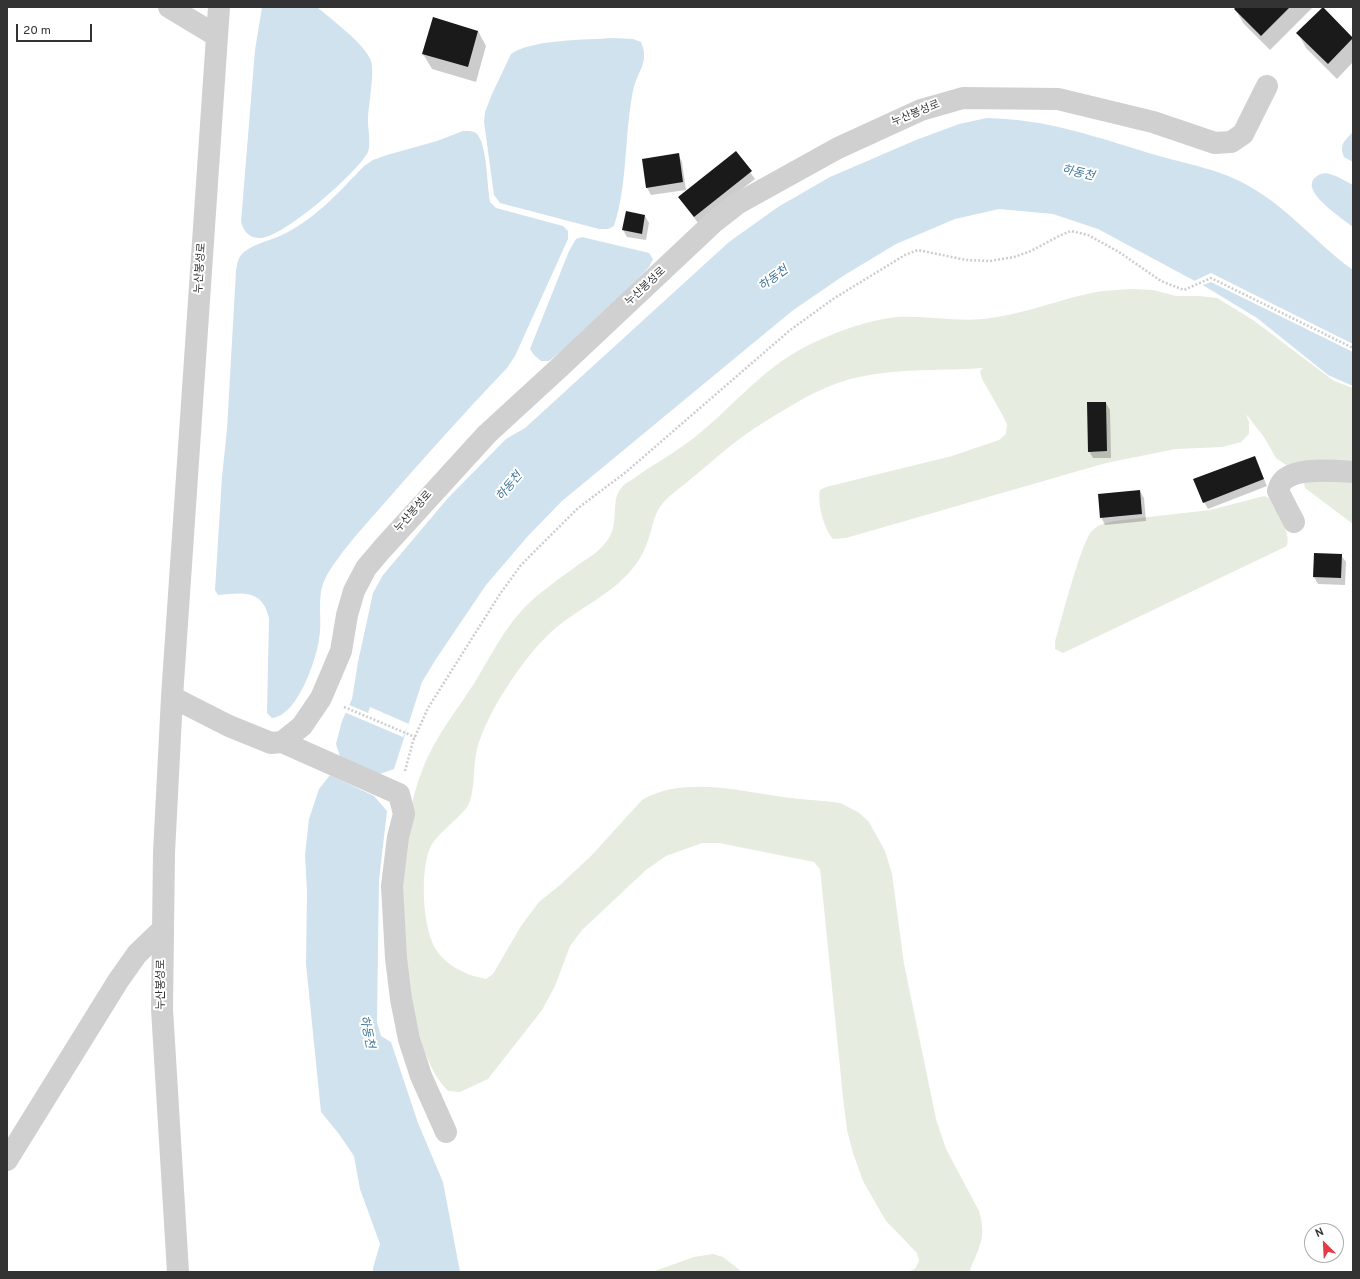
<!DOCTYPE html>
<meta charset="utf-8">
<style>
body{margin:0}
#map{position:relative;width:1360px;height:1279px;overflow:hidden;background:#fff;font-family:Overpass,sans-serif}
canvas{display:block}
.frame{position:absolute;inset:0;border:8px solid #333;pointer-events:none}
.north{position:absolute;left:1304px;top:1223px;width:40px;height:40px;box-sizing:border-box;background:#fff;border:1px solid #adadad;border-radius:50%;rotate:336deg;font-size:11px;font-weight:700;line-height:16px;text-align:center;color:#333}
.north::after{content:'';display:block;margin:auto;width:14px;height:18px;background:#e63946;clip-path:polygon(50% 0,100% 100%,50% 72%,0 100%)}
.scale{position:absolute;left:16px;top:24px;width:76px;height:18px;box-sizing:border-box;border:2px solid #333;border-top:0;padding-left:5px;font-size:12px;line-height:14px;white-space:nowrap;color:#333;-webkit-text-stroke:3px #fff;paint-order:stroke}
</style>
<div id="map">
<canvas width="1360" height="1279"></canvas>
<div class="frame"></div>
<div class="north">N</div>
<div class="scale">20 m</div>
</div>
<script>
const ctx = document.querySelector('canvas').getContext('2d');
ctx.lineJoin = 'round';
function fill(path, color) { ctx.fillStyle = color; ctx.fill(path, 'evenodd'); }
function stroke(path, color, width, dash) { ctx.strokeStyle = color; ctx.lineWidth = width; ctx.lineCap = dash ? 'butt' : 'round'; ctx.setLineDash(dash || []); ctx.stroke(path); }
function write(font, color, halo, rows, align = 'center') {
  ctx.font = font + ' Overpass,"Noto Sans KR",sans-serif'; ctx.lineWidth = 4; ctx.setLineDash([]); ctx.textBaseline = 'middle'; ctx.strokeStyle = halo; ctx.fillStyle = color; for (const [text, x, y, turn = 0] of rows) {
    ctx.save(); ctx.translate(x, y); ctx.rotate((+turn || 0) * Math.PI / 180); ctx.textAlign = isNaN(turn) ? turn : align; if (halo) ctx.strokeText(text, 0, 0); ctx.fillText(text, 0, 0); ctx.restore();
  }
}
const green = new Path2D(`
 M 1133,289 L 1153,290 L 1176,296 L 1199,296 L 1217,298 L 1253,320 L 1334,381 L 1353,388 L 1353,464 L 1304,462 L 1286,465 L 1276,458 L 1264,437 L 1246,414 L 1249,422 L 1249,434 L 1241,442 L 1222,447 L 1176,449 L 1106,463 L 846,538 L 833,539 C 824,529 817,503 820,490 L 826,487 L 952,456 L 999,440 L 1006,434 L 1007,424 L 1002,414 L 982,379 L 980,371 L 983,368 C 942,371 899,368 859,377 C 839,381 819,390 801,400 C 777,414 751,429 729,447 C 716,457 705,468 692,478 C 682,487 668,495 660,507 C 653,517 652,531 647,543 C 643,555 636,565 627,575 C 605,598 574,611 551,632 C 523,658 487,712 477,749 C 473,765 475,785 470,801 C 465,816 438,831 430,848 C 420,871 422,930 437,951 C 447,966 468,976 486,979 L 493,974 L 521,926 L 539,902 L 560,885 L 591,856 L 642,800 C 682,776 739,791 783,797 C 802,800 821,800 840,803 L 858,812 L 869,822 L 885,851 L 892,874 L 904,964 L 936,1119 L 946,1149 L 979,1211 C 987,1237 979,1248 969,1272 L 907,1272 L 915,1269 L 919,1261 L 917,1253 L 886,1221 L 863,1181 L 853,1153 L 847,1130 L 843,1097 L 821,878 L 820,869 L 814,862 L 719,843 L 702,843 L 666,856 L 646,870 L 582,930 L 570,946 L 555,986 L 542,1010 L 488,1079 L 460,1092 L 448,1091 C 426,1068 419,1035 413,1005 C 396,930 395,840 423,768 C 435,737 457,710 475,682 C 490,657 504,629 524,608 C 540,592 560,578 578,565 C 588,558 600,551 607,541 C 621,522 609,501 622,487 C 625,483 633,480 637,476 C 656,463 676,452 695,437 C 729,410 758,374 796,352 C 824,336 865,320 897,317 C 928,315 960,323 991,318 C 1027,313 1061,299 1096,292 C 1108,290 1121,290 1133,289 Z
 M 1308,480 L 1353,480 L 1353,524 L 1305,488 L 1304,483 Z
 M 1264,496 L 1269,498 C 1276,511 1291,531 1287,546 L 1063,653 L 1055,649 L 1055,642 C 1061,622 1081,542 1092,531 C 1098,524 1106,523 1114,521 L 1210,510 Z
 M 713,1254 L 723,1257 L 742,1272 L 652,1272 L 694,1257 Z`);
const water = new Path2D(`
 M 262,7 L 317,7 C 331,19 365,44 371,61 C 375,73 368,106 368,121 C 368,130 371,143 368,152 C 358,172 282,239 260,238 C 249,238 244,232 241,222 L 255,50 Z
 M 613,38 L 633,39 L 641,42 C 650,63 637,71 633,91 C 624,136 628,183 614,226 L 608,229 L 599,229 L 500,203 L 494,195 L 484,122 L 485,112 L 492,94 L 511,54 C 533,39 586,40 613,38 Z
 M 987,118 C 1046,119 1096,137 1152,154 C 1185,164 1222,169 1252,188 C 1290,210 1318,245 1353,270 L 1353,386 L 1328,375 L 1257,318 L 1206,287 L 1098,229 L 1053,214 L 999,209 L 955,219 L 896,244 L 843,276 L 792,311 L 562,501 L 528,536 L 486,585 L 436,659 L 422,682 L 394,769 L 380,774 L 341,760 L 336,744 L 342,721 L 352,699 L 358,662 L 373,593 L 383,575 L 448,498 L 506,439 L 525,428 L 729,242 L 778,207 L 830,177 L 916,140 L 959,124 Z
 M 463,131 C 469,131 476,130 479,137 C 487,149 487,186 490,202 L 496,208 L 563,226 L 568,231 L 568,239 L 515,356 L 507,368 C 464,413 422,460 381,507 C 364,526 336,557 325,579 C 316,597 323,620 319,639 C 316,661 297,716 272,718 L 267,713 L 269,618 C 262,589 243,593 218,595 L 215,590 L 222,477 L 227,429 L 236,271 C 237,264 238,257 244,252 C 255,243 273,240 286,233 C 317,217 340,191 364,166 L 373,160 L 387,155 L 437,141 Z
 M 1353,132 L 1353,162 L 1344,157 C 1339,145 1344,141 1353,132 Z
 M 1326,173 L 1336,176 L 1353,185 L 1353,227 C 1343,219 1304,194 1313,180 C 1317,175 1320,174 1326,173 Z
 M 582,237 L 649,253 L 653,259 L 649,267 L 625,292 L 563,350 L 549,361 L 541,361 L 534,355 L 530,349 L 569,251 L 576,239 Z
 M 330,775 L 374,796 L 387,811 L 379,880 L 377,1022 L 381,1036 L 391,1042 L 418,1123 L 443,1182 L 460,1272 L 373,1272 L 373,1268 L 380,1244 L 360,1189 L 354,1156 L 339,1134 L 321,1112 L 306,964 L 307,891 L 305,855 L 309,819 L 319,789 Z`);
const pier = new Path2D(`
 M 1211,273 L 1353,344 L 1353,352 L 1211,282 L 1200,286 L 1192,282 Z
 M 347,704 L 368,713 L 370,707 L 409,724 L 403,737 L 344,712 Z`);
const shadow = new Path2D(`
 M 1238,7 L 1313,7 L 1270,50 L 1244,24 L 1235,9 Z
 M 1323,8 L 1353,39 L 1353,62 L 1337,79 L 1306,48 L 1298,33 Z
 M 478,31 L 486,46 L 476,82 L 432,69 L 423,54 Z
 M 736,153 L 755,179 L 698,223 L 684,204 Z
 M 678,154 L 682,162 L 686,190 L 651,195 L 647,188 Z
 M 645,216 L 649,223 L 646,240 L 627,237 L 623,230 Z
 M 1106,403 L 1110,410 L 1111,458 L 1093,458 L 1089,451 Z
 M 1254,457 L 1267,486 L 1208,509 L 1204,502 Z
 M 1140,491 L 1144,498 L 1146,521 L 1105,525 L 1101,517 Z
 M 1315,554 L 1341,555 L 1346,562 L 1345,585 L 1318,584 L 1314,577 Z`);
const building = new Path2D(`
 M 1236,7 L 1290,7 L 1261,36 L 1234,9 Z
 M 1323,7 L 1353,38 L 1328,64 L 1296,33 Z
 M 433,17 L 478,31 L 468,67 L 422,54 Z
 M 736,151 L 752,171 L 694,217 L 678,197 Z
 M 679,153 L 683,182 L 646,188 L 642,159 Z
 M 626,211 L 645,215 L 642,234 L 622,230 Z
 M 1087,402 L 1106,402 L 1107,451 L 1088,452 Z
 M 1255,456 L 1264,479 L 1203,503 L 1193,479 Z
 M 1140,490 L 1142,514 L 1100,518 L 1098,494 Z
 M 1314,553 L 1342,554 L 1341,578 L 1313,577 Z`);
const path = new Path2D(`
 M 344,707 L 415,737
 M 405,771 L 413,741 L 428,708 L 500,594 L 521,565 L 578,508 L 626,472 L 789,331 L 833,299 L 905,255 L 918,250 L 966,260 L 990,261 L 1014,257 L 1031,251 L 1059,236 L 1071,231 L 1088,235 L 1119,252 L 1161,281 L 1184,290 L 1211,278 L 1353,348`);
const minor = new Path2D(`
 M 169,7 L 217,36
 M 1294,522 L 1278,491 C 1279,488 1280,484 1282,482 C 1294,466 1335,471 1353,472
 M 172,697 L 229,726 L 271,743 L 282,742 L 302,726 L 321,698 L 341,651 L 347,615 L 354,591 L 366,568 L 383,548 L 487,434 L 560,367 L 714,222 L 737,204 L 838,148 L 921,110 L 963,98 L 1058,99 L 1153,122 L 1215,143 L 1231,142 L 1243,134 L 1267,86
 M 282,742 L 399,794 L 404,814 L 398,837 L 392,886 L 396,958 L 401,999 L 409,1039 L 421,1076 L 446,1132
 M 7,1160 L 118,981 L 137,954 L 163,929
 M 178,1272 L 162,1009 L 164,853 L 172,697 L 219,7`);
const streetNames = [
 ["누산봉성로",916,114,-22],
 ["누산봉성로",201,268,-86],
 ["누산봉성로",646,287,-43],
 ["누산봉성로",414,512,-49],
 ["누산봉성로",162,985,-90]
];
const waterNames = [
 ["하동천",1078,174,13],
 ["하동천",774,279,-36],
 ["하동천",510,487,-50],
 ["하동천",366,1032,78]
];
fill(green, '#e6ecdf');
fill(water, '#cfe2ee');
fill(pier, '#fff');
fill(shadow, '#0003');
fill(building, '#1a1a1a');
stroke(path, '#cdcdcd', 2.5, [2, 2]);
stroke(minor, '#d0d0d0', 22);
write('11px', '#333', '#fff', streetNames);
write('italic 12px', '#3f7597', '#fff', waterNames);
</script>
